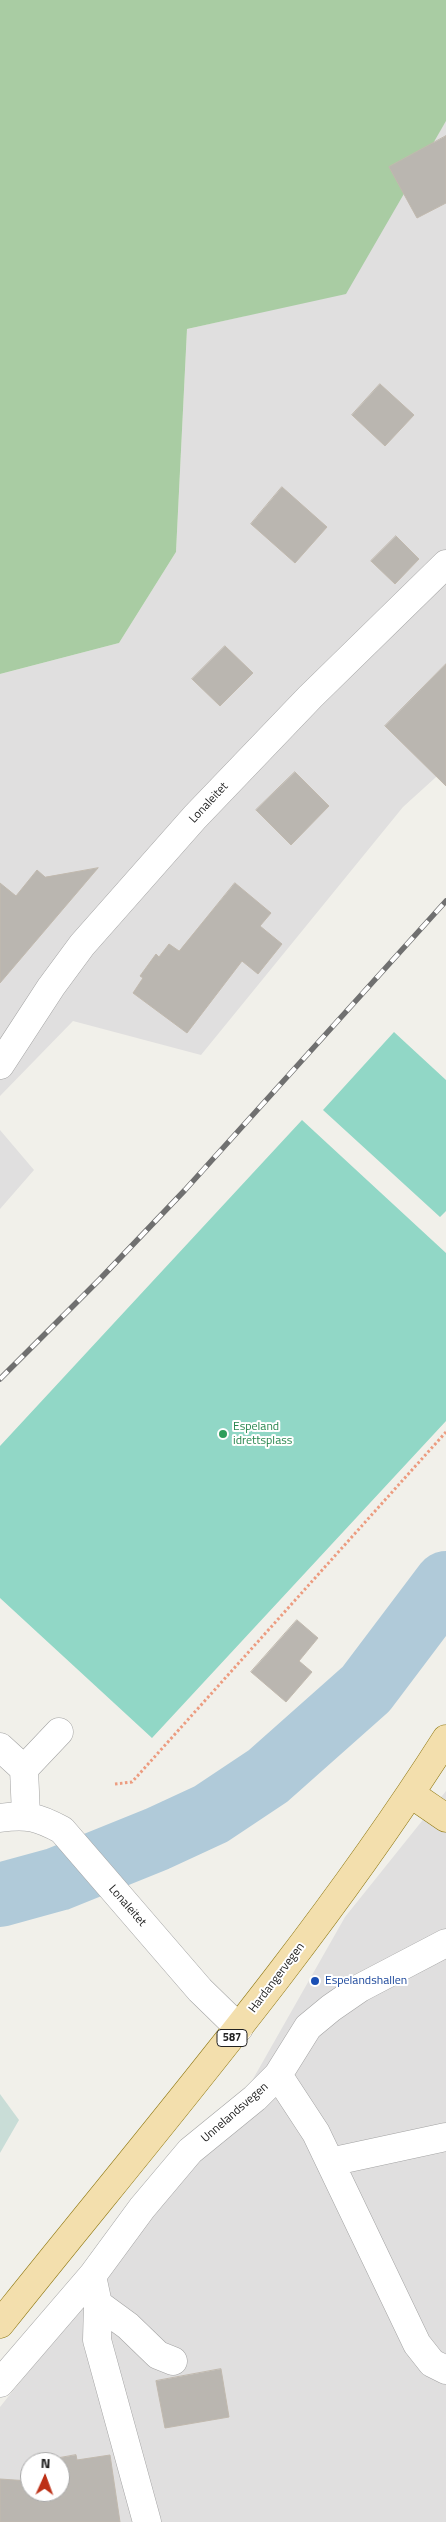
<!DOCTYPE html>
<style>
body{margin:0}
#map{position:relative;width:446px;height:2522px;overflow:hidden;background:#f1f0ea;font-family:"Titillium Web",sans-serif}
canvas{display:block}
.north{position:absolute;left:20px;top:2452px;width:50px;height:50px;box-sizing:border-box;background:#fff;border:1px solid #a7a7a7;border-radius:50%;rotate:2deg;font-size:14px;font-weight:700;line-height:20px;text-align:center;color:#222}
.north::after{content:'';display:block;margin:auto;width:18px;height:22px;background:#bd3016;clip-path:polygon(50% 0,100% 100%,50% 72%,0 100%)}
</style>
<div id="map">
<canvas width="446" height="2522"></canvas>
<div class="north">N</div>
</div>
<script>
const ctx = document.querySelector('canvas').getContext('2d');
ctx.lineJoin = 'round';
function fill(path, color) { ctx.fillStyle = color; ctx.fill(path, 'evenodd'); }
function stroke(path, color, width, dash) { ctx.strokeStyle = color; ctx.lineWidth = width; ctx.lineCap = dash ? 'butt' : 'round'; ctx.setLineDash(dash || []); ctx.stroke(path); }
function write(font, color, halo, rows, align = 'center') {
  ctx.font = font + ' "Titillium Web",sans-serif'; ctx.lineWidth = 4; ctx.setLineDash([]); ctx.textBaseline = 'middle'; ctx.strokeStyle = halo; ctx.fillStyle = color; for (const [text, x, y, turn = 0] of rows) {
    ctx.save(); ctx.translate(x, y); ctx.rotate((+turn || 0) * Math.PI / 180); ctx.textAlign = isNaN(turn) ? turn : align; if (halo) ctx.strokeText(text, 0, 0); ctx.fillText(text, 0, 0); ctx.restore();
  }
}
const residential = new Path2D(`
 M 446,121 L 446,768 L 403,807 L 201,1055 L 73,1021 L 0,1096 L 0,674 L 119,643 L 176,552 L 187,329 L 245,316 L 428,149 Z
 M 0,1130 L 34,1170 L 0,1209 Z
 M 446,1791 L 446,2522 L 0,2522 L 0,2407 L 232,2116 L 345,1917 ZM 30,2462 L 60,2462 L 60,2492 L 30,2492 Z`);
const forest = new Path2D(`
 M 0,0 L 446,0 L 446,121 L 346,294 L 187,329 L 176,552 L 119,643 L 0,674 Z`);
const wetland = new Path2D(`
 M 0,2094 L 19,2120 L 0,2153 Z`);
const pitch = new Path2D(`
 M 394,1032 L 446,1080 L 446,1211 L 440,1217 L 323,1110 Z
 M 302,1120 L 446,1253 L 446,1421 L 152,1738 L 0,1598 L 0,1446 Z`);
const river = new Path2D(`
 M 0,1895 L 58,1879 L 157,1839 L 211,1814 L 268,1776 L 366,1689 L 446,1583`);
const building = new Path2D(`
 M 446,136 L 446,203 L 417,218 L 389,167 Z
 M 380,384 L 414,415 L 385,446 L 352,415 Z
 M 282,487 L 327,527 L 295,563 L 251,524 Z
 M 396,536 L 419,559 L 395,584 L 371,561 Z
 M 225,646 L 253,673 L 220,706 L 192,679 Z
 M 446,664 L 446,786 L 385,726 Z
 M 295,772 L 329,806 L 291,845 L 256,810 Z
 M 98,868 L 0,983 L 0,883 L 16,896 L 37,870 L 45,877 Z
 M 235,883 L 271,913 L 260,926 L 282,944 L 258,974 L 242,961 L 187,1033 L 133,993 L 143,978 L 140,976 L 156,954 L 159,957 L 169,944 L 179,951 Z
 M 297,1620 L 318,1638 L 299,1661 L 312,1672 L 286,1702 L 251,1672 Z
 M 221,2369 L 229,2417 L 165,2428 L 156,2381 Z
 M 76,2455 L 77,2460 L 110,2455 L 120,2522 L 0,2522 L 0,2479 L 30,2481 L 30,2492 L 60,2492 L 60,2462 L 47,2460 Z`);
const path = new Path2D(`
 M 115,1784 L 132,1782 L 446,1432`);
const minor = new Path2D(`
 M 0,1065 L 51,987 L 82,945 L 195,817 L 310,697 L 446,564
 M 0,1747 L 24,1769
 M 26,1815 L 24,1769 L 59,1732
 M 0,1818 C 27,1814 38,1817 62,1830 L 200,1990 L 239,2028
 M 278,2075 L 316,2133 L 417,2344 L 432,2363 L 446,2370
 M 330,2162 L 446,2137
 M 92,2276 L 98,2304 L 97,2340 L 147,2522
 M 98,2304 L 128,2326 L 158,2355 L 173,2361
 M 0,2383 L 92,2276 L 142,2208 L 190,2151 L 255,2098 L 278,2075 L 308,2027 L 331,2008 L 360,1988 L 446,1943`);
const major = new Path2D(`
 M 411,1794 L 446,1818
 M 0,2324 C 153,2132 314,1946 446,1739`);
const rail = new Path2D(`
 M 0,1379 L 100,1279 L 185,1190 L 446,901`);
const markers = [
 [223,1434,5,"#2e9e5b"],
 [315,1981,5,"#1a4fb4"]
];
const shields = [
 [232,2038,30]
];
const shieldNames = [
 ["587",232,2038]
];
const streetNames = [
 ["Lonaleitet",209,803,-47],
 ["Lonaleitet",127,1906,49],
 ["Hardangervegen",277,1978,-53],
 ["Unnelandsvegen",235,2113,-41]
];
const leisureNames = [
 ["Espeland",233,1427],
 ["idrettsplass",233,1441]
];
const transitNames = [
 ["Espelandshallen",325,1981]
];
fill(residential, '#e0dfdf');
fill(forest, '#a9cca3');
fill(wetland, '#c9ddd7');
fill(pitch, '#91d7c6');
stroke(river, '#b0cad9', 64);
fill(building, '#bab6b0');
stroke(building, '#c1b9ae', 1);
stroke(minor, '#a3a3a3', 29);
stroke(major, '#8f7811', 29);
stroke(path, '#ec9c80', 3, [2.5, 2.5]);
stroke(minor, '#fff', 28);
stroke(major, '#f3dfad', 28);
stroke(rail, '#707070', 5.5);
stroke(rail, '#fff', 4, [11]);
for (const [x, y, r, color] of markers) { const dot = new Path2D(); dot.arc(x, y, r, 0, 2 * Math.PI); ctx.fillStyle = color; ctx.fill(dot); stroke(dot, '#fff', 2); }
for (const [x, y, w] of shields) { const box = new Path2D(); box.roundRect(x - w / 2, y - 8.5, w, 17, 4); ctx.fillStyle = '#fff'; ctx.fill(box); stroke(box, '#222', 1); }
write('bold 11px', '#222', null, shieldNames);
write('12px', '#222', '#fff', streetNames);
write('12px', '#27864d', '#fff', leisureNames, 'left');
write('12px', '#164399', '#fff', transitNames, 'left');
</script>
